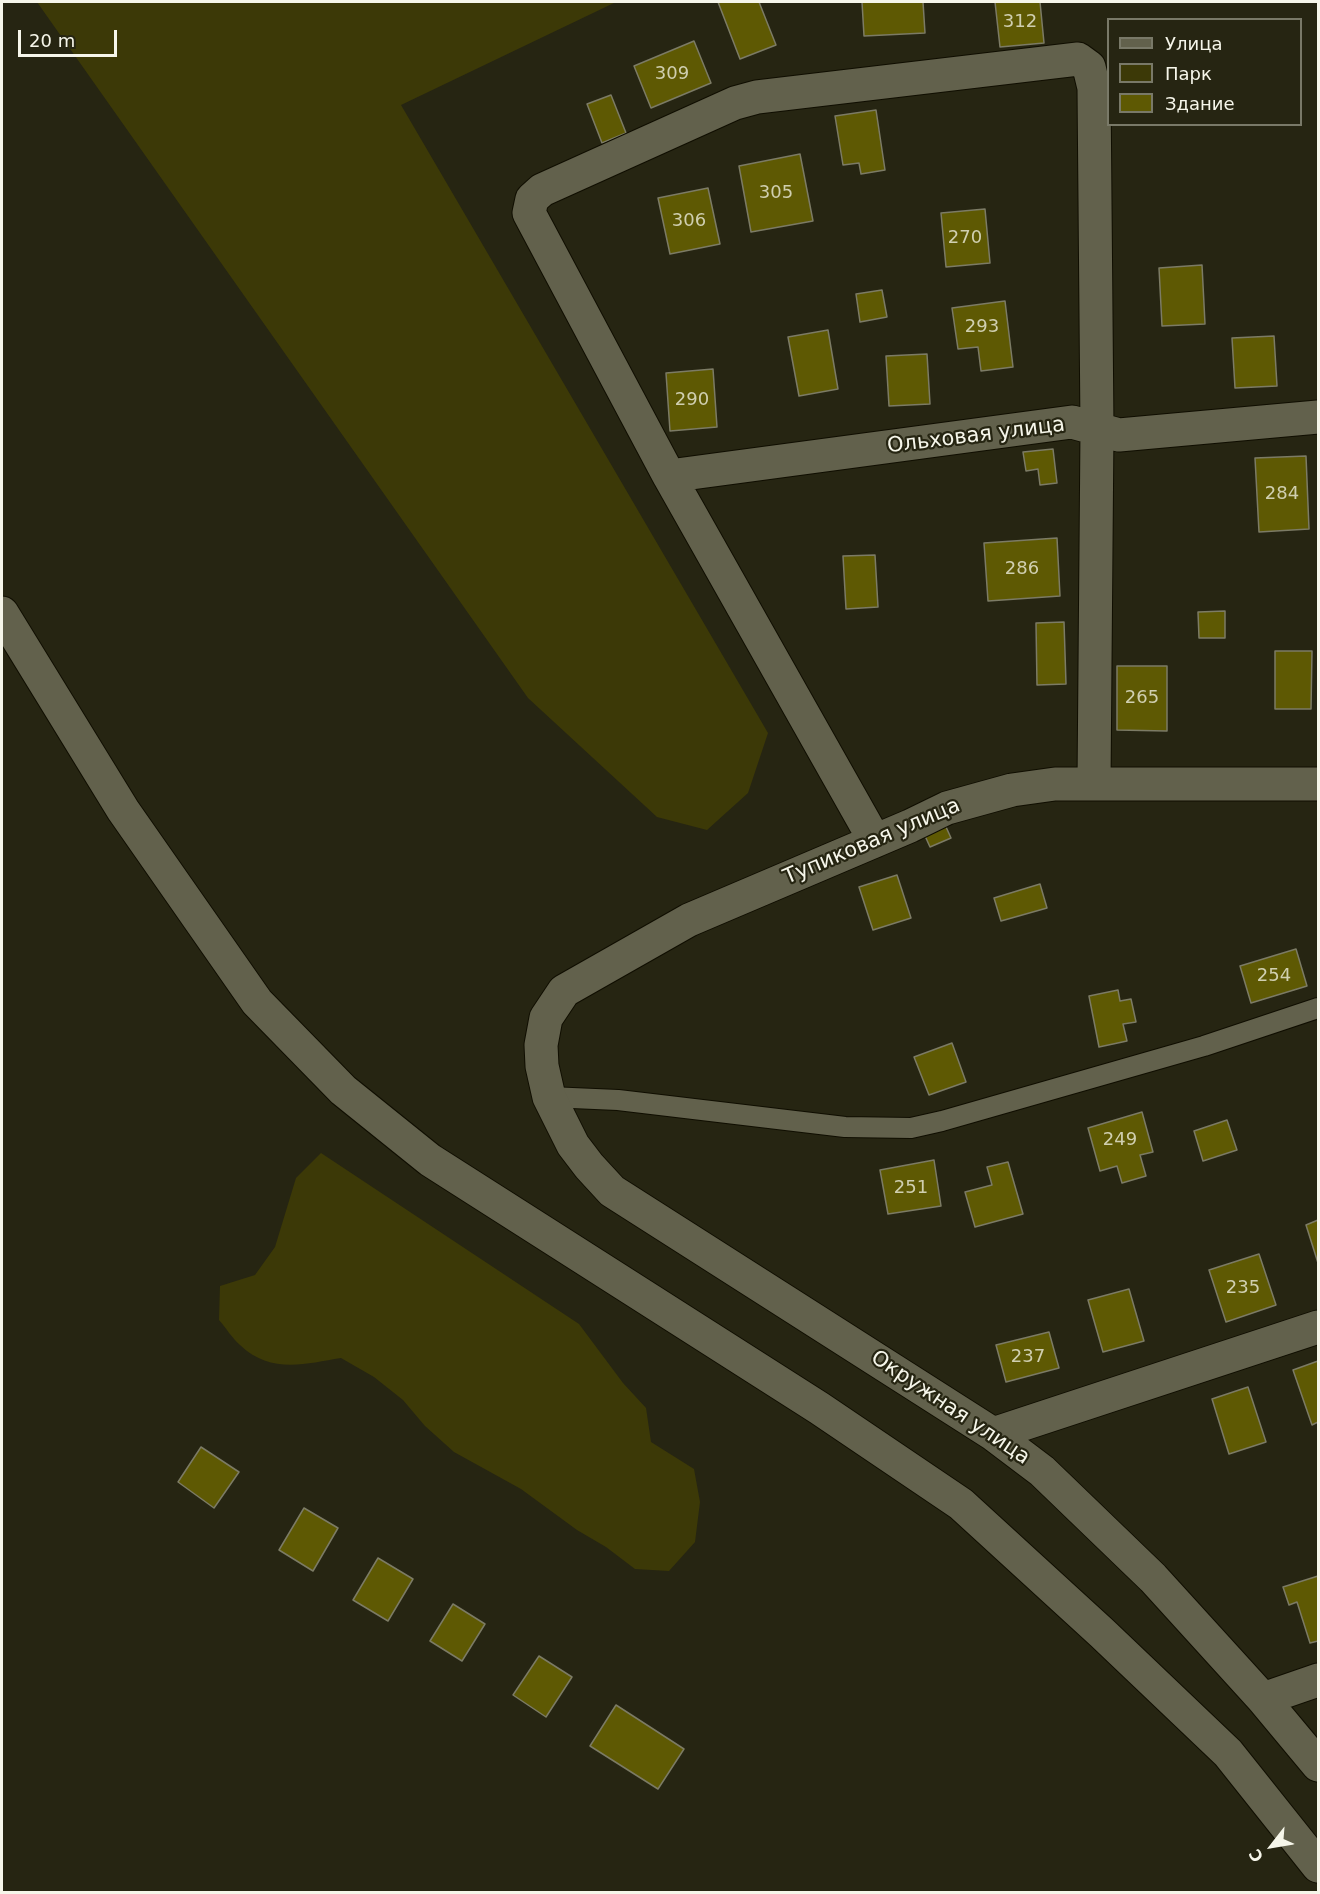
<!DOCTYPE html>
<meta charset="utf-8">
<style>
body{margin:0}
#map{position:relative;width:1320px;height:1894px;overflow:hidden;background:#262512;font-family:"DejaVu Sans",sans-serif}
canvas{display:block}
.frame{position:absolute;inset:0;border:3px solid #f6f6ea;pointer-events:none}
.legend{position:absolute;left:1107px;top:18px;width:195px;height:108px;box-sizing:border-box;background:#262512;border:2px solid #797968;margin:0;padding:8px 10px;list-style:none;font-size:18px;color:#f6f6ea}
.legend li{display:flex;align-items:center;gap:12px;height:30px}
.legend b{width:30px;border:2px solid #797968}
.north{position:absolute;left:1242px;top:1816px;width:60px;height:60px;-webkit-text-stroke:4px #262512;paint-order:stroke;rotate:239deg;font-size:16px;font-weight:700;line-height:24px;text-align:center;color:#f6f6ea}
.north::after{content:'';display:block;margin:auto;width:21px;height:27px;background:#f6f6ea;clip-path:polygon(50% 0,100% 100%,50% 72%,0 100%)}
.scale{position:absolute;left:18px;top:30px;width:99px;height:27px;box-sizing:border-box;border:3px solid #f6f6ea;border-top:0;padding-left:8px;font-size:18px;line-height:21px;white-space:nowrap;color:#f6f6ea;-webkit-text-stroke:4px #262512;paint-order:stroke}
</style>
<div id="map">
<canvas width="1320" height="1894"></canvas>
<div class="frame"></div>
<ul class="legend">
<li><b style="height:8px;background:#62614c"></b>Улица</li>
<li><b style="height:16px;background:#3c3907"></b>Парк</li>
<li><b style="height:16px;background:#5e5903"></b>Здание</li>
</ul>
<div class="north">С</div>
<div class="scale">20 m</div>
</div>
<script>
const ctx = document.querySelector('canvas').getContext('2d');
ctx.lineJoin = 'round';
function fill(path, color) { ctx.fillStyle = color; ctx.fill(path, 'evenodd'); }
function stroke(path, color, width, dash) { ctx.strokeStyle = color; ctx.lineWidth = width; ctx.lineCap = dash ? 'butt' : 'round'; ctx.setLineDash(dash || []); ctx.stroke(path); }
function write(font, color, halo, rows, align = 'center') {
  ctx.font = font + ' "DejaVu Sans",sans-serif'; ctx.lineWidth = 4.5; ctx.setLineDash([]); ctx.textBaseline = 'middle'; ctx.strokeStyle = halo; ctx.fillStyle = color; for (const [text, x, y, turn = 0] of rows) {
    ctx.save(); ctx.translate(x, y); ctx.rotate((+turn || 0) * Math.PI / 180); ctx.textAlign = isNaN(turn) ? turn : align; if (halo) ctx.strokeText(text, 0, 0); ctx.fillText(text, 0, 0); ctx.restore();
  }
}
const green = new Path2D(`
 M 37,2 L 616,2 L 401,105 L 768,733 L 748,793 L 707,830 L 657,817 L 528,698 Z
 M 321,1153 L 579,1324 L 623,1383 L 646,1408 L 651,1442 L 694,1469 L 700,1502 L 695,1542 L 669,1571 L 635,1569 L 606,1547 L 577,1530 L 521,1489 L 454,1452 L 425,1426 L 403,1400 L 374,1377 L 341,1358 C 305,1364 270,1374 240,1345 C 232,1338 226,1328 219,1320 L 220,1286 L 255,1275 L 275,1247 L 296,1178 Z`);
const building = new Path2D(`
 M 718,2 L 759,2 L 776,45 L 740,59 Z
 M 862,2 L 923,2 L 925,33 L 864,36 Z
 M 995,2 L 1040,2 L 1044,43 L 1000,47 Z
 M 694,41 L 711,83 L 651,108 L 634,66 Z
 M 611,95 L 626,133 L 602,143 L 587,104 Z
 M 876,110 L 885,170 L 861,174 L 859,163 L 843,165 L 835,116 Z
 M 800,154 L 813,221 L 751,232 L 739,166 Z
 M 708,188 L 720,244 L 670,254 L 658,198 Z
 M 985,209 L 990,263 L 946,267 L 941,213 Z
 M 1202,265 L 1205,324 L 1162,326 L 1159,268 Z
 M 882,290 L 887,317 L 860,322 L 856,294 Z
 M 1005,301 L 1013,367 L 981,371 L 978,347 L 958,349 L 952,308 Z
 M 828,330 L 838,389 L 799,396 L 788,337 Z
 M 1274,336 L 1277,386 L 1235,388 L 1232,338 Z
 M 927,354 L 930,404 L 889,406 L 886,356 Z
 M 713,369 L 717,427 L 670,431 L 666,373 Z
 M 1053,449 L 1057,483 L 1040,485 L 1038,469 L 1026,471 L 1023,452 Z
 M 1306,456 L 1309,529 L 1259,532 L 1255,458 Z
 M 1057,538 L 1060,596 L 988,601 L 984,543 Z
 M 875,555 L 878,607 L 846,609 L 843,556 Z
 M 1225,611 L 1225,638 L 1199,638 L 1198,612 Z
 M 1064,622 L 1066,684 L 1037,685 L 1036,623 Z
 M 1275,651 L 1312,651 L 1311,709 L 1275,709 Z
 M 1117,666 L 1167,666 L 1167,731 L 1117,730 Z
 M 942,818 L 951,838 L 930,847 L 921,827 Z
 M 897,875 L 911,918 L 873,930 L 859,887 Z
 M 1040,884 L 1047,908 L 1001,921 L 994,898 Z
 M 1296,949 L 1307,986 L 1251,1003 L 1240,966 Z
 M 1118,990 L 1120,1001 L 1131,999 L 1136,1022 L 1123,1024 L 1127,1041 L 1099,1047 L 1089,996 Z
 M 952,1043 L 966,1082 L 929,1095 L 914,1057 Z
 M 1142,1112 L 1153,1152 L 1140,1155 L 1146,1176 L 1122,1183 L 1117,1166 L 1100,1171 L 1088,1128 Z
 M 1227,1120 L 1237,1150 L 1203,1161 L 1194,1131 Z
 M 934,1160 L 941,1206 L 888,1214 L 880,1170 Z
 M 1008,1162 L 1023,1214 L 975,1227 L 965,1192 L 992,1185 L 987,1167 Z
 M 1318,1220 L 1318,1263 L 1306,1225 Z
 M 1259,1254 L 1276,1305 L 1226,1322 L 1209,1270 Z
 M 1129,1289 L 1144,1341 L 1103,1352 L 1088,1300 Z
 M 1049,1332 L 1059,1368 L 1006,1382 L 996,1345 Z
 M 1318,1361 L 1318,1422 L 1312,1425 L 1293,1370 Z
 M 1248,1387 L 1266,1442 L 1229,1454 L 1212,1399 Z
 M 201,1447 L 239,1472 L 214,1508 L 178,1482 Z
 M 304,1508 L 338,1528 L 313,1571 L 279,1550 Z
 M 378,1558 L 413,1579 L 388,1621 L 353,1600 Z
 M 1318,1576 L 1318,1641 L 1310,1643 L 1297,1602 L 1289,1605 L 1283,1587 Z
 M 453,1604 L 485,1624 L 462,1661 L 430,1641 Z
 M 539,1656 L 572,1677 L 546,1717 L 513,1695 Z
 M 616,1705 L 684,1749 L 658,1789 L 590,1746 Z`);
const lane = new Path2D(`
 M 549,1097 L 618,1100 L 845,1127 L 911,1128 L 942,1121 L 1204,1046 L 1318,1008`);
const street = new Path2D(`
 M 669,476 L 1072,422 L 1119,435 L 1318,417
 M 1318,784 L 1055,784 L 1012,790 L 947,808 L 910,826 L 689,920 L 564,991 L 546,1018 L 541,1045 L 542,1066 L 549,1097 L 573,1145 L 589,1166 L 612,1191 L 993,1434 L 1042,1471 L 1153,1578 L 1263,1699 L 1318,1765
 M 875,841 L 669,476 L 529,213 L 532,199 L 542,190 L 735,103 L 757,97 L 1078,59 L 1089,67 L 1094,88 L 1097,429 L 1094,783
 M 993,1434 L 1318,1327
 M 1263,1699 L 1318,1680`);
const secondary = new Path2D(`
 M 2,613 L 123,810 L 257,1002 L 343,1090 L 430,1160 L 819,1408 L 961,1504 L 1102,1633 L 1228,1753 L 1318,1866`);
const numberNames = [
 ["312",1020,22],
 ["309",672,74],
 ["305",776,193],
 ["306",689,221],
 ["270",965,238],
 ["293",982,327],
 ["290",692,400],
 ["284",1282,494],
 ["286",1022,569],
 ["265",1142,698],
 ["254",1274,976],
 ["249",1120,1140],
 ["251",911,1188],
 ["235",1243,1288],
 ["237",1028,1357]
];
const streetNames = [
 ["Ольховая улица",976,436,-7],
 ["Тупиковая улица",872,842,-23],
 ["Окружная улица",950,1408,34]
];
fill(green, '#3c3907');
fill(building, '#5e5903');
stroke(building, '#7c7b65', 1.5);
stroke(lane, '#100e01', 22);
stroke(street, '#100e01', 35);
stroke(secondary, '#100e01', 35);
stroke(lane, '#62614c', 20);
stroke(street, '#62614c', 33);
stroke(secondary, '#62614c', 33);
write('18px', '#d0cfb0', null, numberNames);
write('21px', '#f6f6ea', '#262512', streetNames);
</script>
